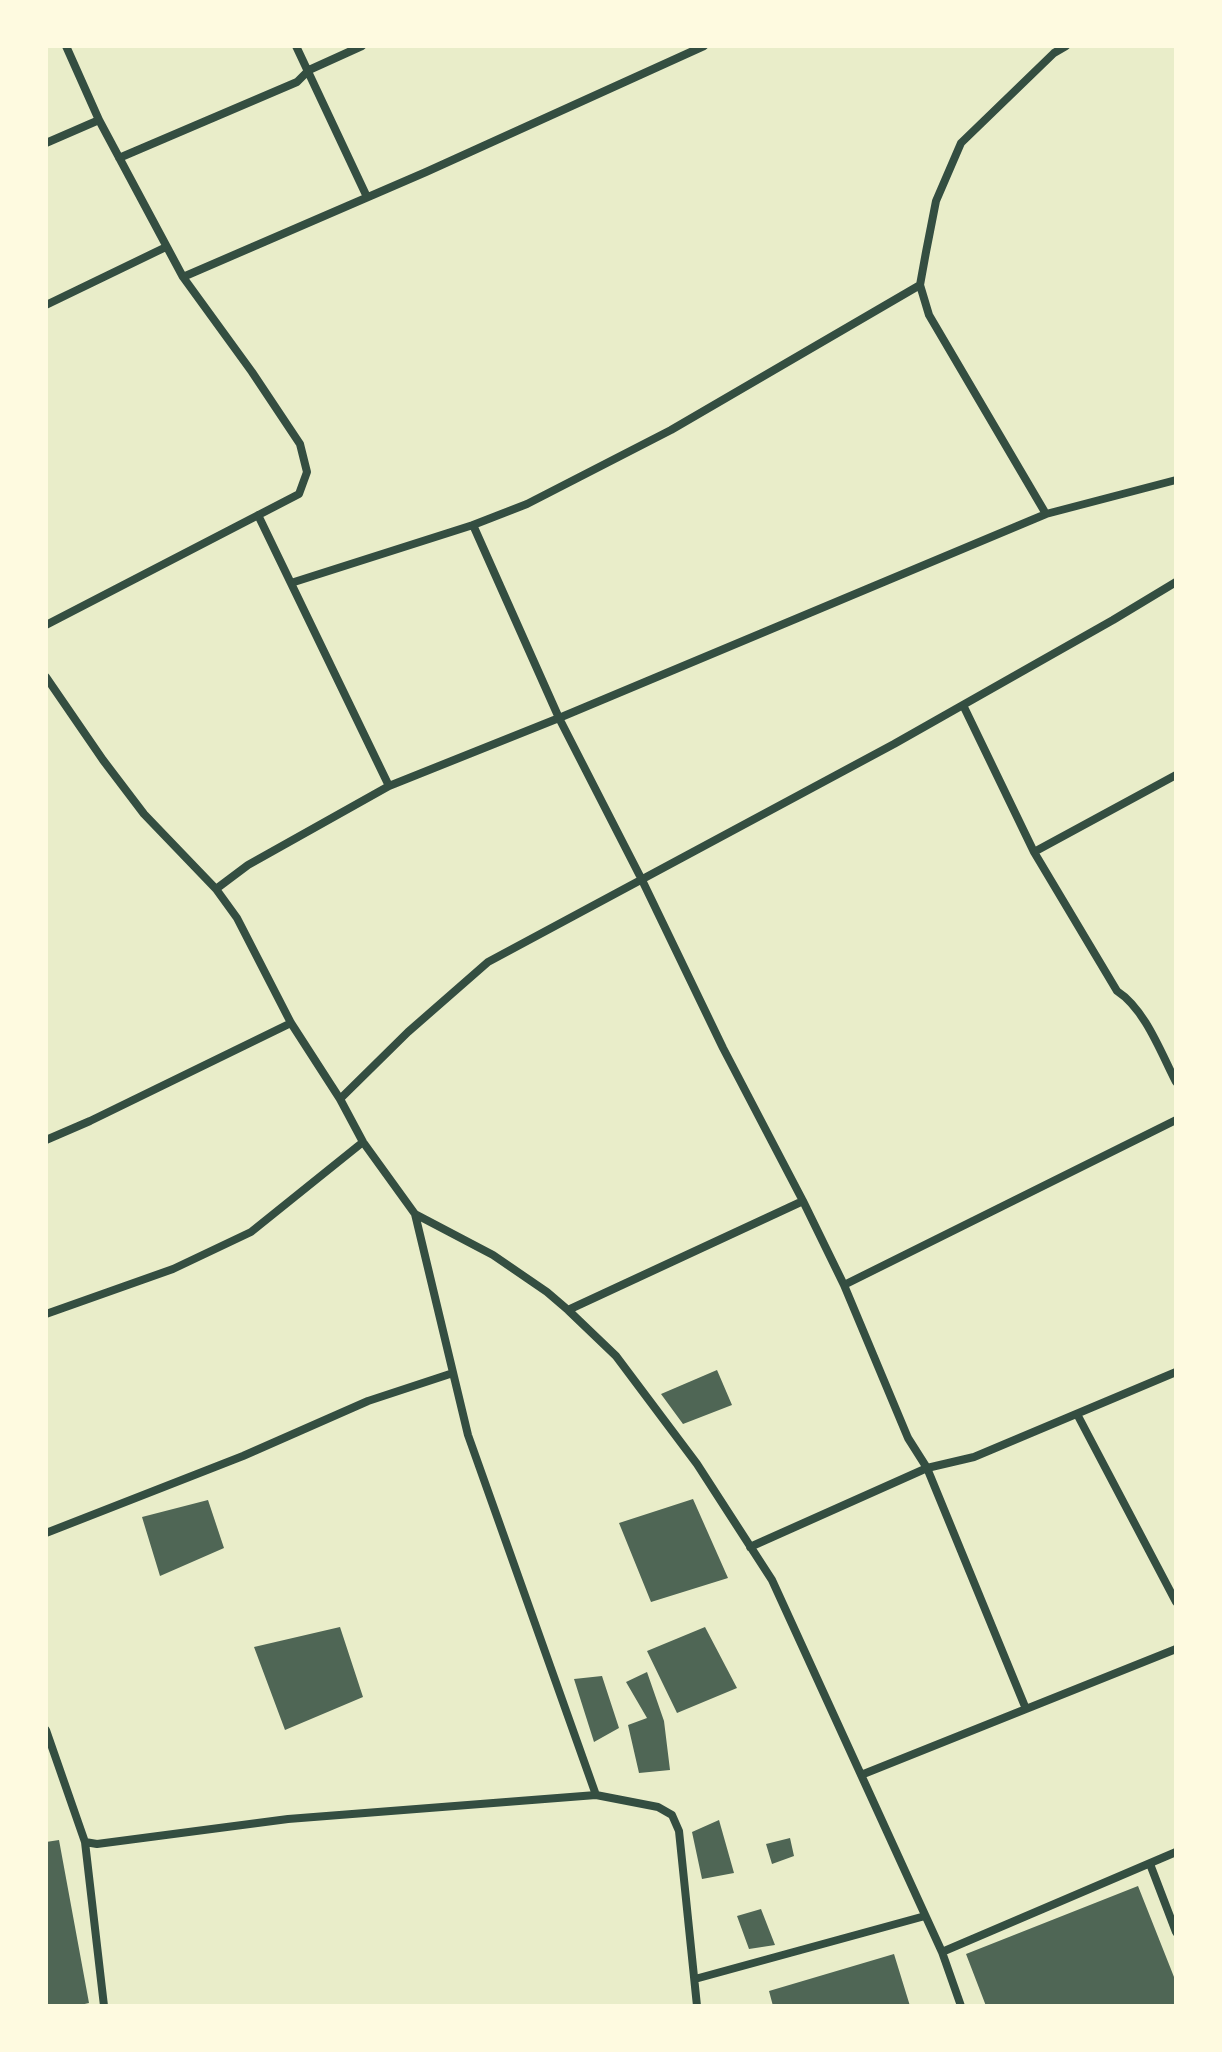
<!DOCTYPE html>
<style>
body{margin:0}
#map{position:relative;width:1222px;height:2052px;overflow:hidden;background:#e9edc9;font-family:Mulish,sans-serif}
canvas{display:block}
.frame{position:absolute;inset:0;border:48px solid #fefae0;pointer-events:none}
</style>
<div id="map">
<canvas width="1222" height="2052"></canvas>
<div class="frame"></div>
</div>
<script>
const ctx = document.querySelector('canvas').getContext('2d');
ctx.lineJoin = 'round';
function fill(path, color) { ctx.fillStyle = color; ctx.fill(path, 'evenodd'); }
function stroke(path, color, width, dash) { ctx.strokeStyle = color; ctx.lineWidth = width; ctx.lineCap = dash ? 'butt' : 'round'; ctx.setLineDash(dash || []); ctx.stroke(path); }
const building = new Path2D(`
 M 717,1370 L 732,1405 L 683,1424 L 661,1394 Z
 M 693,1499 L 728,1578 L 651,1602 L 619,1523 Z
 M 208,1500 L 224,1548 L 160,1576 L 142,1517 Z
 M 340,1627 L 363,1697 L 285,1730 L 254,1647 Z
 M 705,1627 L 737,1688 L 677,1713 L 647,1651 Z
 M 647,1672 L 664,1721 L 670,1770 L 639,1773 L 628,1725 L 647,1718 L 626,1682 Z
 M 602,1676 L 619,1728 L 594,1742 L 574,1679 Z
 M 719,1820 L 734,1873 L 702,1879 L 692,1832 Z
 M 790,1838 L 794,1856 L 772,1864 L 766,1844 Z
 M 59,1840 L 89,2003 L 76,2006 L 46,2006 L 46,1842 Z
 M 1138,1886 L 1176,1982 L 1176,2006 L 986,2006 L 966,1954 Z
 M 761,1909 L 775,1945 L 749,1949 L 737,1916 Z
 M 894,1954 L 910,2006 L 773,2006 L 769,1991 Z`);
const minor = new Path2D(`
 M 296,46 L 367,197
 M 46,143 L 99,120
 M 119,158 L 297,82 L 309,70 L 362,46
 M 183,277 L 426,172 L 704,46
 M 46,305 L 166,247
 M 1046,514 L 929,315 L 920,285 L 926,252 L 936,201 L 961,143 L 1054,53 L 1066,46
 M 258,515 L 389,786
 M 473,525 L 559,718 L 642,880 L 723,1048 L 803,1201 L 844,1285 L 908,1438 L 927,1468 L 1026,1709
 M 291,583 L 473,525 L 527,504 L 671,430 L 920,285
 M 46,625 L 299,494 L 307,472 L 300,444 L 252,372 L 183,277 L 99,120 L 66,46
 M 46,677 L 103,760 L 144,814 L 216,889 L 237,918 L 291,1023 L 340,1099 L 363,1142 L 415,1214 L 493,1255 L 547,1292 L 568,1310 L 616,1356 L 697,1464 L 772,1580 L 942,1952 L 961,2006
 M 963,705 L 1034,852 L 1117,991 C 1145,1009 1161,1053 1176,1082
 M 1034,852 L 1176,775
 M 216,889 L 248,865 L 389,786 L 559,718 L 1046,514 L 1176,480
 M 340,1099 L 408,1032 L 488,962 L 894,744 L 1113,620 L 1176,582
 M 46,1140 L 90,1121 L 291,1023
 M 415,1214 L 468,1435 L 596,1795
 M 844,1285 L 1176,1120
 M 568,1310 L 803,1201
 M 46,1314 L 173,1269 L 251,1232 L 363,1142
 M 1077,1414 L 1176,1602
 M 46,1533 L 243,1456 L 368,1401 L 453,1373
 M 750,1547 L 927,1468 L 974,1457 L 1176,1372
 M 46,1730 L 85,1842 L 104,2006
 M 861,1775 L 1176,1649
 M 85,1842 L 97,1844 L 288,1819 L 596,1795 L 658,1807 L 672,1815 L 679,1831 L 697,2006
 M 1150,1864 L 1176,1932
 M 942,1952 L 1176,1852
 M 695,1979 L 925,1916`);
fill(building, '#4f6655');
stroke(minor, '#344e41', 8);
</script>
